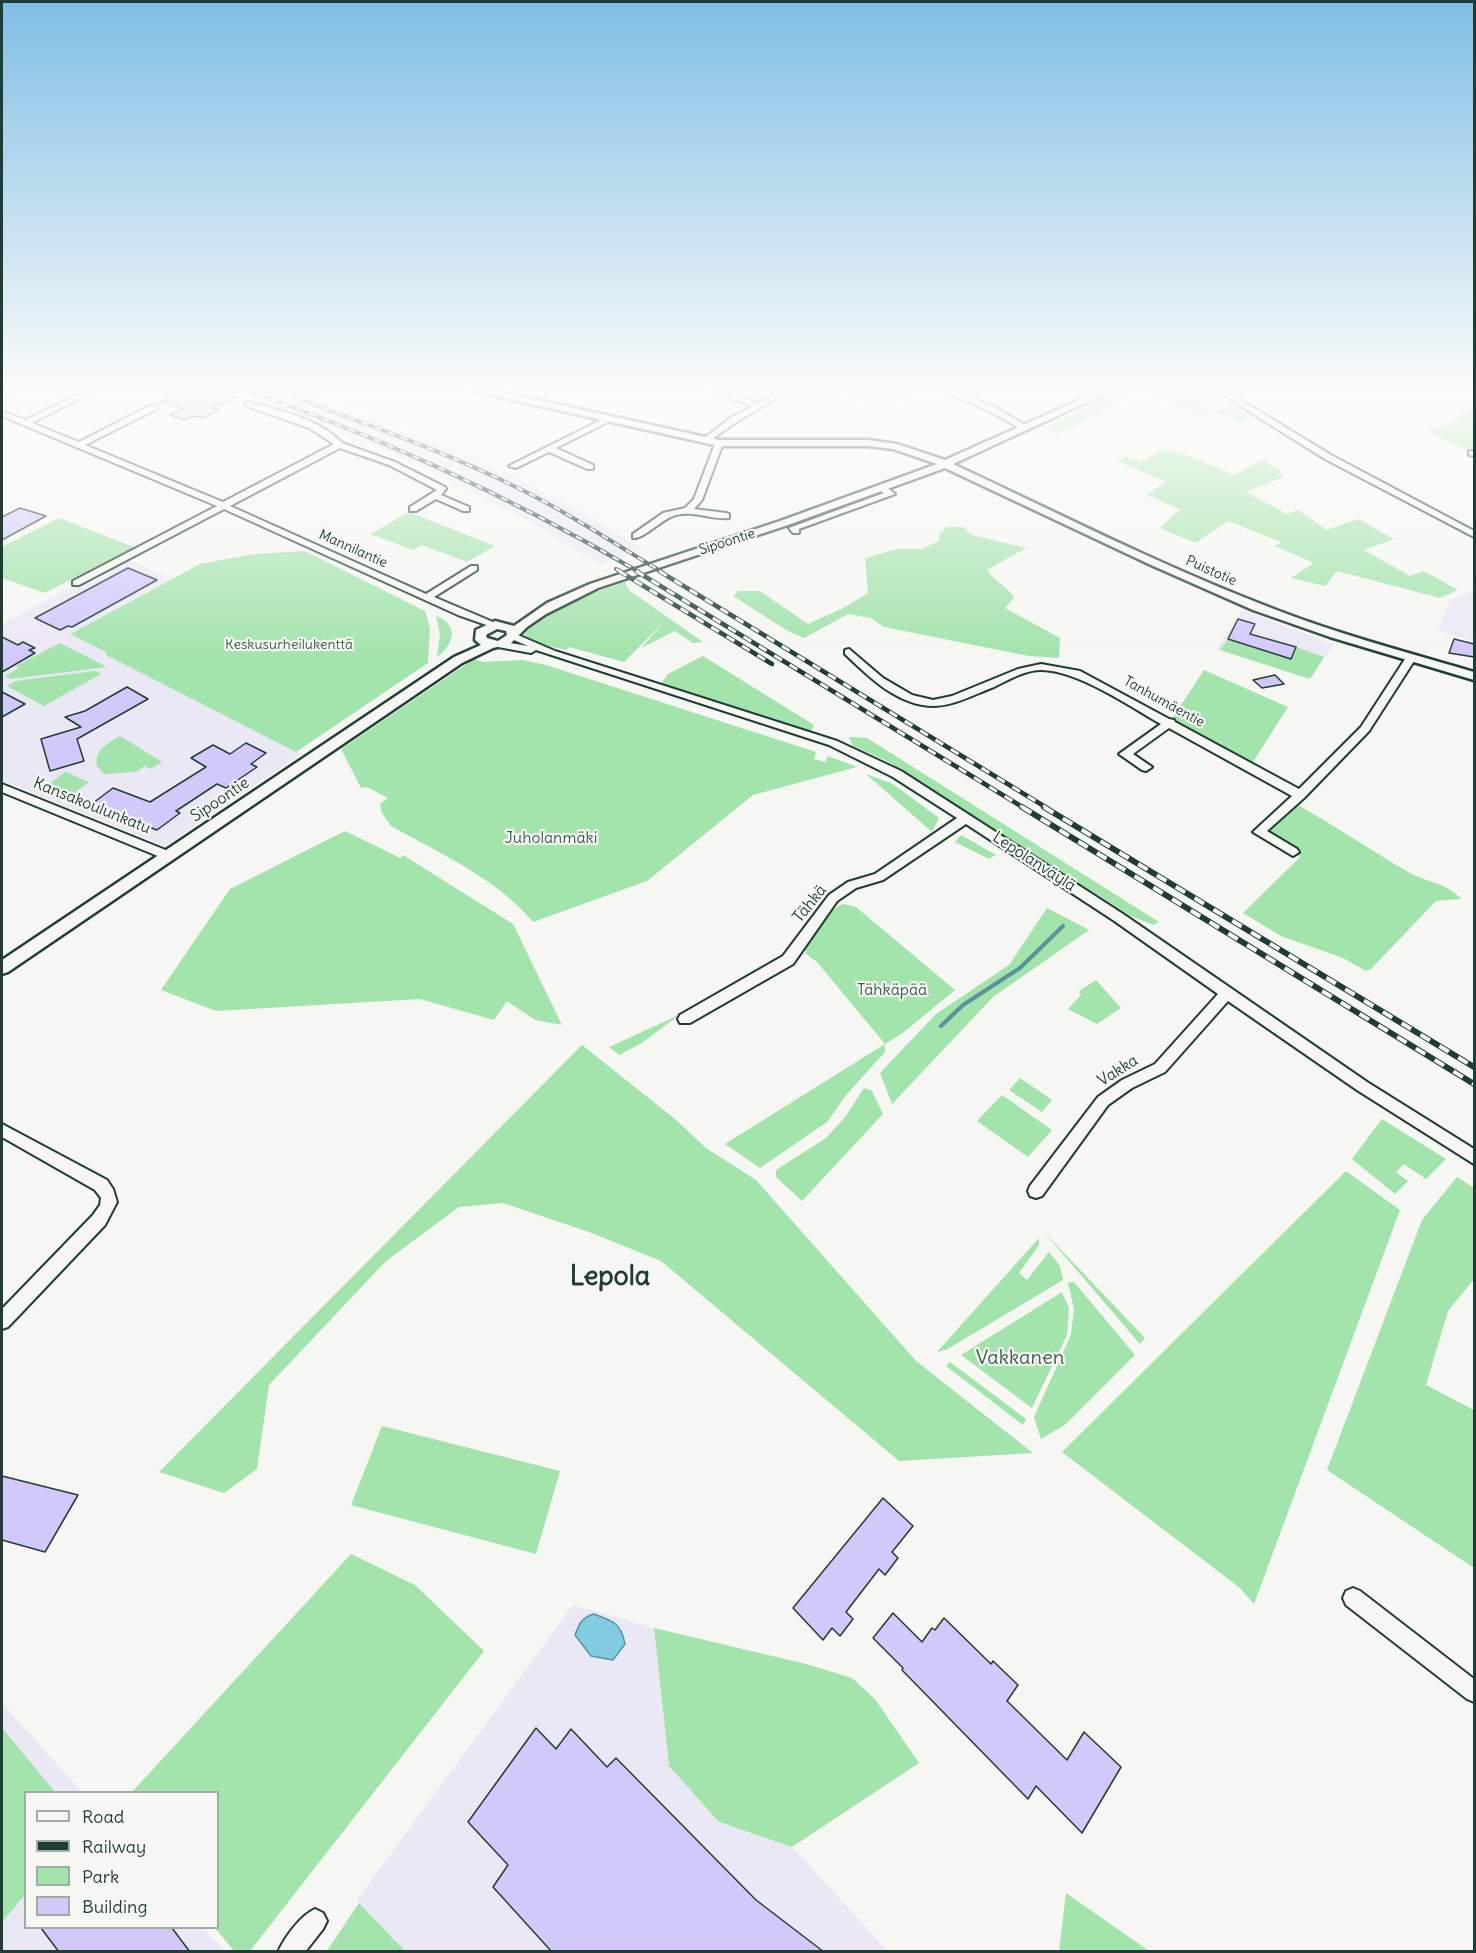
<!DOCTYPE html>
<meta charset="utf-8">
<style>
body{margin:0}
#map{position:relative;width:1476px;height:1953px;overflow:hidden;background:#f6f6f2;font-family:Delius,sans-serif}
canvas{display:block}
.frame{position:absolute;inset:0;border:3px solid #1f3d34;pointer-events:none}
.legend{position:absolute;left:24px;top:1791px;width:195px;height:138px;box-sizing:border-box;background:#f6f6f2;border:2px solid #a0aca6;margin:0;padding:8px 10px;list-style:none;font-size:18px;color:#1f3d34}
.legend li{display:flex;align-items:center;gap:12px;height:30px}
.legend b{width:30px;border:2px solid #a0aca6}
</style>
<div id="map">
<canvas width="1476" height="1953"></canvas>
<div class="frame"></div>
<ul class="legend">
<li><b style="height:8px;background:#f6f6f2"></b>Road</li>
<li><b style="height:8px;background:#1f3d34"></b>Railway</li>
<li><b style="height:16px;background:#a3e3ac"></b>Park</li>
<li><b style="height:16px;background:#d2c9fb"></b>Building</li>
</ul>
</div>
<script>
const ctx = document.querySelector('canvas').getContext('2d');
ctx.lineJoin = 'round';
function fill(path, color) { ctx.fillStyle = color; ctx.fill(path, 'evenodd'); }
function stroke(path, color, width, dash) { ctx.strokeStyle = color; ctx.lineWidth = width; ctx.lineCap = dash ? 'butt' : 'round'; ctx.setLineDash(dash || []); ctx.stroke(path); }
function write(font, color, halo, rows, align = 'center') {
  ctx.font = font + ' Delius,sans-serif'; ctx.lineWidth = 4.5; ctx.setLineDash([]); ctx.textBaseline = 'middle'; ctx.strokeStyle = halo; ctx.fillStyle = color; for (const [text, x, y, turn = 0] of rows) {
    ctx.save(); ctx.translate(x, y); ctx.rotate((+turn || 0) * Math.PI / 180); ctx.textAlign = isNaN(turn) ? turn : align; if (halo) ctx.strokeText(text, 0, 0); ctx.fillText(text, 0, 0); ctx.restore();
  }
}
const built = new Path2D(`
 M 211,385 L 278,385 L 375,418 L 503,471 L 571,506 L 643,549 L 601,565 L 530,522 L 426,469 L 267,402 Z
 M 125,559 L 173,578 L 70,634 L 106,652 L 106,655 L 301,754 L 165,846 L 2,781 L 2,624 L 78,584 L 89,583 L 101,578 L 108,574 L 108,568 Z
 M 1474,591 L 1474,641 L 1438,631 L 1451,599 Z
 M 1243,610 L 1327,642 L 1334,644 L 1310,679 L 1216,649 Z
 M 573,1605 L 654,1628 L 669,1766 L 719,1822 L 792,1847 L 888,1951 L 405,1951 L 357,1900 Z
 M 2,1703 L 82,1792 L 26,1792 L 26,1928 L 203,1928 L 225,1951 L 2,1951 Z`);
const green = new Path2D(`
 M 2,385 L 41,385 L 2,404 Z
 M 801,385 C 817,385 835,398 851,395 C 857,394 861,388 867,386 C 879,381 920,384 932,388 C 903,399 888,414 856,401 L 786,401 L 777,398 Z
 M 1133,385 L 1195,385 L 1219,396 L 1195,402 L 1211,411 L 1231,405 L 1250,417 L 1241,423 L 1215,413 L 1205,417 L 1141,393 L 1059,434 L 1044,427 Z
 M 1472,407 L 1474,408 L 1474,453 L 1426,431 L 1448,425 Z
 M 1165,449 L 1190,456 L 1234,475 L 1262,460 L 1280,470 L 1283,477 L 1246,492 L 1287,514 L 1298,510 L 1327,530 L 1358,519 L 1394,539 L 1364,550 L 1410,576 L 1424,571 L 1458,590 L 1440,598 L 1337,571 L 1325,586 L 1291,578 L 1314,563 L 1275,546 L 1281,542 L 1228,521 L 1196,543 L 1162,529 L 1160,527 L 1180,510 L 1146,494 L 1167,482 L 1117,461 L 1125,456 L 1140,462 Z
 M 409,512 L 495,546 L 467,562 L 422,545 L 413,550 L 370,534 Z
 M 59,518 L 134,547 L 45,593 L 2,578 L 2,547 Z
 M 947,527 L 964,527 L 972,535 L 1026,548 L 987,570 C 995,582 1008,586 1014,598 L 1005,608 L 1060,638 L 1059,658 L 1029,656 L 884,627 L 871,618 L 848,614 L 804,638 L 788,631 L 733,596 L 738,591 L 760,591 L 808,624 L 845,607 L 868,593 L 865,558 L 897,549 L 921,549 L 939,541 L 940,533 Z
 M 305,551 L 425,611 L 430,628 L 428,663 L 296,752 L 106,655 L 106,652 L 70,634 L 200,564 L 254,554 Z
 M 625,582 L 629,590 L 703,642 L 693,643 L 675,631 L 641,648 L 666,620 L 624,662 L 569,647 L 566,650 L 531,642 L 524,635 C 540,607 595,593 625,582 Z
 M 436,616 C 460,625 454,644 437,657 L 440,634 Z
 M 1228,639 L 1290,659 L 1296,647 L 1324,657 L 1310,679 L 1220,650 Z
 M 60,643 L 107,667 L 11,679 L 5,676 L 19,668 L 16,666 Z
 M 703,656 L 814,725 L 811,732 L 661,684 L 668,674 Z
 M 474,659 L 482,662 L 523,660 L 546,665 L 816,752 L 814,759 L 825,762 L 828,756 L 857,767 L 753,795 L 647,881 L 533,922 C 498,879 439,853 391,826 L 382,813 L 380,804 L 388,798 L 367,787 L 361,788 L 341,749 Z
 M 1204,670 L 1288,707 L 1251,765 L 1172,719 Z
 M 95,671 L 101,674 L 44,706 L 7,686 L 16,681 Z
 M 120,736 L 162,762 L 150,769 L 145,766 L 136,772 L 104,774 L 97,766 C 94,750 107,744 120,736 Z
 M 849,737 L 867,738 L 1159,922 L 1153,925 L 1131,916 L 887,761 L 853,746 Z
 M 65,772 L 66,772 L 89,782 L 69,797 L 46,786 Z
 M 866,774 L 893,784 L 939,818 L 932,832 Z
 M 1298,805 C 1335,826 1371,850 1408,872 C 1425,882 1448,883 1461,899 L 1436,901 L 1371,969 L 1366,971 L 1343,958 L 1281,936 L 1243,913 L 1300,857 L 1267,833 Z
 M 345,831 L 400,858 L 403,855 L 513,924 L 562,1025 L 535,1020 L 507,1001 L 494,1020 L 420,999 L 216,1011 L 161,990 L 230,889 Z
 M 961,835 L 996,855 L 989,859 L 955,842 Z
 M 843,904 L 856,907 L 955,990 L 904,1032 L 885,1044 L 885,1052 L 847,1094 L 827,1122 L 760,1168 L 725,1144 L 885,1044 L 817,962 L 806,954 L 805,949 C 815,936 827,909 843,904 Z
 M 1047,908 L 1089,930 L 993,997 L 892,1104 L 880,1073 L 936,1014 L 1009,965 Z
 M 1096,980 L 1121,1008 L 1097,1024 L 1068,1009 L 1081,995 L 1079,991 Z
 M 681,1014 L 640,1044 L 619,1055 L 609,1047 Z
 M 582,1045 L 675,1119 L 706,1148 L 756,1180 L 916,1361 L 1033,1453 L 899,1461 L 661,1261 L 589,1232 L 503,1203 L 459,1207 L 386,1261 L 269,1385 L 257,1469 L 224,1493 L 159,1472 Z
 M 1020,1078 L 1052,1100 L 1042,1112 L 1009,1090 Z
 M 864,1088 L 872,1091 L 883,1114 L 802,1201 L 776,1177 L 776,1170 L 826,1138 L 846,1116 Z
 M 1002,1095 L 1052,1130 L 1028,1157 L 977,1121 Z
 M 1382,1119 L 1446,1159 L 1426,1179 L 1404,1164 L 1396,1172 L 1408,1181 L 1395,1194 L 1352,1159 Z
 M 1346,1171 L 1400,1210 L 1254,1604 L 1240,1588 L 1062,1452 Z
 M 1457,1177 L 1474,1188 L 1474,1279 L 1448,1311 L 1426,1385 L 1474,1410 L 1474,1568 L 1327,1470 L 1422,1220 Z
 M 1044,1232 L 1145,1338 L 1140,1344 Z
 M 1039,1238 L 1039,1245 L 1019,1273 L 1027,1280 L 1049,1252 L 1060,1266 L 1063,1280 L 946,1350 L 937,1352 Z
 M 1074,1282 L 1135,1355 L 1066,1424 L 1041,1439 L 1034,1417 L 1071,1335 L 1074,1309 L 1068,1283 Z
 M 1062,1292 L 1069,1308 L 1067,1335 L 1032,1408 L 961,1355 Z
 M 950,1362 L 1026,1419 L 1023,1425 L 946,1366 Z
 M 382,1426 L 560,1471 L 536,1554 L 351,1505 Z
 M 351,1554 L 415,1585 L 484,1651 L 250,1951 L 234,1951 L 215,1928 L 218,1928 L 218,1792 L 132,1792 Z
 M 654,1628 L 806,1664 L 852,1678 L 875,1699 L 919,1763 L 792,1847 L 719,1822 L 669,1766 Z
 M 2,1728 L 55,1792 L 26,1792 L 24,1896 L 2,1922 Z
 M 1066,1893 L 1149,1951 L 1059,1951 Z
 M 359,1903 L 405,1951 L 327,1951 Z`);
const water = new Path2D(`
 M 594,1614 C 613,1621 621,1623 625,1644 L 613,1660 L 591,1656 L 575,1635 C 579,1624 582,1617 594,1614 Z`);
const stream = new Path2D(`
 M 941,1026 L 963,1005 L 1020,968 L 1063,926`);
const building = new Path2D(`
 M 191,388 L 209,394 L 215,391 L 237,397 L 211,408 L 219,410 L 203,418 L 194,416 L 185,420 L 170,415 L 183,409 L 161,402 Z
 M 20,508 L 46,516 L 2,540 L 2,517 Z
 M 128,568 L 157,580 L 72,627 L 68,626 L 60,630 L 35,618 Z
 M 1238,619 L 1255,624 L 1250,634 L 1296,647 L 1291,659 L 1228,639 Z
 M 2,637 L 18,645 L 23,642 L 35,648 L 29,650 L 35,653 L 2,672 Z
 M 1454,639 L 1474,644 L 1474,657 L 1449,653 Z
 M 1275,675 L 1284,684 L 1262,688 L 1253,680 Z
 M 127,687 L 148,699 L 77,739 L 84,761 L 50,771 L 41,739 L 81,727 L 65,717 L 85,711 Z
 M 2,692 L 25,704 L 2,717 Z
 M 246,743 L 266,753 L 251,764 L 257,767 L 226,788 L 217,784 L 176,811 L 180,813 L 157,830 L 89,806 L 113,788 L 150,802 L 206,767 L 191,758 L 213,745 L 230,754 Z
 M 2,1476 L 78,1495 L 45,1552 L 2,1540 Z
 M 883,1498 L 913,1526 L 892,1552 L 898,1558 L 885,1575 L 879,1569 L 846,1612 L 853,1619 L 840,1636 L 832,1628 L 823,1640 L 793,1608 Z
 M 893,1613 L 922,1642 L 932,1628 L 935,1630 L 944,1618 L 991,1664 L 993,1661 L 1018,1685 L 1007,1701 L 1067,1760 L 1084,1732 L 1121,1767 L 1082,1833 L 1036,1786 L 1028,1799 L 902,1670 L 903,1668 L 873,1638 Z
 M 536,1728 L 556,1749 L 571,1729 L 607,1767 L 616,1758 L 756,1900 L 824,1952 L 552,1952 L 493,1887 L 508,1865 L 468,1822 Z
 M 41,1928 L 172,1928 L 190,1952 L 59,1952 Z`);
const minor = new Path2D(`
 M 97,385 L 104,386 L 32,423 L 79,442 L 151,405 L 157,405 L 157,409 L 85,445 L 223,502 L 334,444 L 309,428 L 246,406 L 245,404 L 249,402 C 279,410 320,419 342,443 L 395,462 L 445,487 L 446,489 L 441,495 L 469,507 L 469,511 L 463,511 L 436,499 L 416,511 L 410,511 L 410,507 L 437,490 L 389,465 L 340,448 L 230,506 L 426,594 L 471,566 L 477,566 L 477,570 L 434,597 L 500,625 L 495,628 L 458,615 L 224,509 L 79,585 L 73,585 L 73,581 L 217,506 L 2,416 L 2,411 L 25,420 Z
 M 691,385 L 702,385 L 758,403 L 789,385 L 798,385 L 738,421 L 706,443 L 703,443 L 703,439 L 732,417 L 753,406 Z
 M 926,385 L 936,385 L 993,406 L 1030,428 L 1023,430 L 987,410 Z
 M 1207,385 L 1216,385 L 1331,455 L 1474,531 L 1474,537 L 1325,459 Z
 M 607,417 L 614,419 L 556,448 L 593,465 L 593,469 L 587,469 L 549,452 L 516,468 L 509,466 Z
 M 716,441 L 723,443 L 702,500 L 694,509 L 726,513 L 729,514 L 729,518 C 711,520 691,509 673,516 C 661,520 644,539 633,538 L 633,534 L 663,513 L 685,508 L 694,499 Z
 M 1469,451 L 1474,451 L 1474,456 L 1469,455 Z
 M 879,486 L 885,486 L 895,494 L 799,529 L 799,533 L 793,533 L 789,528 L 884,493 L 879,490 Z
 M 513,633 L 555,651 L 837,741 L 901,771 L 1123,914 L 1367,1082 L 1474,1149 L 1474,1164 L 1357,1090 L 1228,1001 L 1165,1072 L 1132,1088 L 1108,1105 L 1042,1196 L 1036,1198 L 1030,1196 L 1028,1191 L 1030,1186 L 1098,1097 L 1122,1080 L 1155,1064 L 1218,994 L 1113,920 L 966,824 L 883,880 L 856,888 L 837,901 L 793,964 L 690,1023 L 680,1023 L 678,1019 L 680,1015 L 783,956 L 829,895 L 848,882 L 875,874 L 957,818 L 893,777 L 829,745 L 536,650 L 531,653 L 498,647 L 493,644 L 498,641 L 528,646 L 509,638 L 508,636 Z
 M 849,649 L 883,678 L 912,695 L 933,700 L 952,696 L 1018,669 L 1041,664 L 1080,671 L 1169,719 L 1174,720 L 1175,722 L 1299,789 L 1361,727 L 1407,656 L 1415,656 L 1416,658 L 1369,731 L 1304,798 L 1267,831 L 1297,849 L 1299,852 L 1293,856 L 1253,832 L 1292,796 L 1169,728 L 1133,754 L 1152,767 L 1146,771 L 1142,770 L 1119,754 L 1161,724 C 1129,706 1077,670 1041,670 C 1025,670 1008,680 994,687 C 975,694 954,706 934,706 C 898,706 869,677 845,654 L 845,650 Z
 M 2,784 L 173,853 L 175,856 L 169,860 L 165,859 L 2,792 Z
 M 2,1124 L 107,1180 L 113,1189 L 117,1202 L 105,1225 L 8,1327 L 2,1329 L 2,1309 L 93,1215 L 100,1205 L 101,1198 L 95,1190 L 2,1137 Z
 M 1353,1588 L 1360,1591 L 1474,1679 L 1474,1702 L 1467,1699 L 1346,1605 L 1343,1598 L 1346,1591 Z
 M 315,1909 L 323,1913 L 327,1921 L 323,1929 L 305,1952 L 278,1952 C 285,1937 300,1916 315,1909 Z`);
const tertiary = new Path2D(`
 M 455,385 L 470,385 L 719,440 L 868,440 L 897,444 L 945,460 L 1113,385 L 1124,385 L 953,464 C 1055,512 1156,563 1261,604 C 1330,632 1403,651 1474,672 L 1474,680 L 1330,637 L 1253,610 L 1151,565 L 945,468 L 788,525 L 598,588 L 546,614 L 527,627 L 510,644 L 493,648 L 462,663 L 8,972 L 2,974 L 2,960 L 454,657 L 481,645 L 475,640 L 476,630 L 495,621 L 514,626 L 547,603 L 590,584 L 780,521 L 937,464 L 893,449 L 868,446 L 719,446 L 459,388 ZM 497,629 L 506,631 L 507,635 L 498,641 L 487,638 L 486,635 Z`);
const railFar2 = new Path2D(`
 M 230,385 C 373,433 509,496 639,572
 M 296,398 C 372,426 448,453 520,489 C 569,513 615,544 662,572
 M 616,569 L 622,572`);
const railFar1 = new Path2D(`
 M 619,571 L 772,664
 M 636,571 L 1024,808
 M 659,571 L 1047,808`);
const rail = new Path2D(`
 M 1022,807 L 1474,1084
 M 1044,807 L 1474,1067`);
const farStreetnames = [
 ["Sipoontie",727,542,-18],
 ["Mannilantie",353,549,24],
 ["Puistotie",1211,571,24],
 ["Tanhumäentie",1164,702,29]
];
const farParknames = [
 ["Keskusurheilukenttä",289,645]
];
const streetNames = [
 ["Sipoontie",220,800,-34],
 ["Kansakoulunkatu",92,806,22],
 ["Lepolanväylä",1034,862,33],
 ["Tähkä",810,904,-51],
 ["Vakka",1118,1071,-32]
];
const parkNames = [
 ["Juholanmäki",551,838],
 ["Tähkäpää",892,990]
];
const nearParknames = [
 ["Vakkanen",1020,1358]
];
const nearDistrictnames = [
 ["Lepola",610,1277]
];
fill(built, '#ebe8f5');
fill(green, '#a3e3ac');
fill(water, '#81cce2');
stroke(water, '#5a939c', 1.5);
stroke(stream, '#5a939c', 4);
fill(building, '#d2c9fb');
stroke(building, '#1f3d34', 1.5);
stroke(minor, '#1f3d34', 4);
stroke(tertiary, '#1f3d34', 5);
fill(minor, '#f6f6f2');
fill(tertiary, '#f6f6f2');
stroke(railFar2, '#1f3d34', 4);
stroke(railFar1, '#1f3d34', 4.5);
stroke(rail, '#1f3d34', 6);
stroke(railFar2, '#f6f6f2', 2, [7]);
stroke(railFar1, '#f6f6f2', 3, [9]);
stroke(rail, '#f6f6f2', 4, [11]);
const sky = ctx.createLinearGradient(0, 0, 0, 658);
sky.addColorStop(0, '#7fbee6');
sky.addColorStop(0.59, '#fbfbf9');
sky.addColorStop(1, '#fbfbf900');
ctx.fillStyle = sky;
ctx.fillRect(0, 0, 1476, 658);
write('14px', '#1f3d34', '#f6f6f2', farStreetnames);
write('14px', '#395e4c', '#f6f6f2', farParknames);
write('16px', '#1f3d34', '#f6f6f2', streetNames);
write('16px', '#395e4c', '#f6f6f2', parkNames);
write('20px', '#395e4c', '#f6f6f2', nearParknames);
write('bold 27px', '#1f3d34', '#f6f6f2', nearDistrictnames);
</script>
